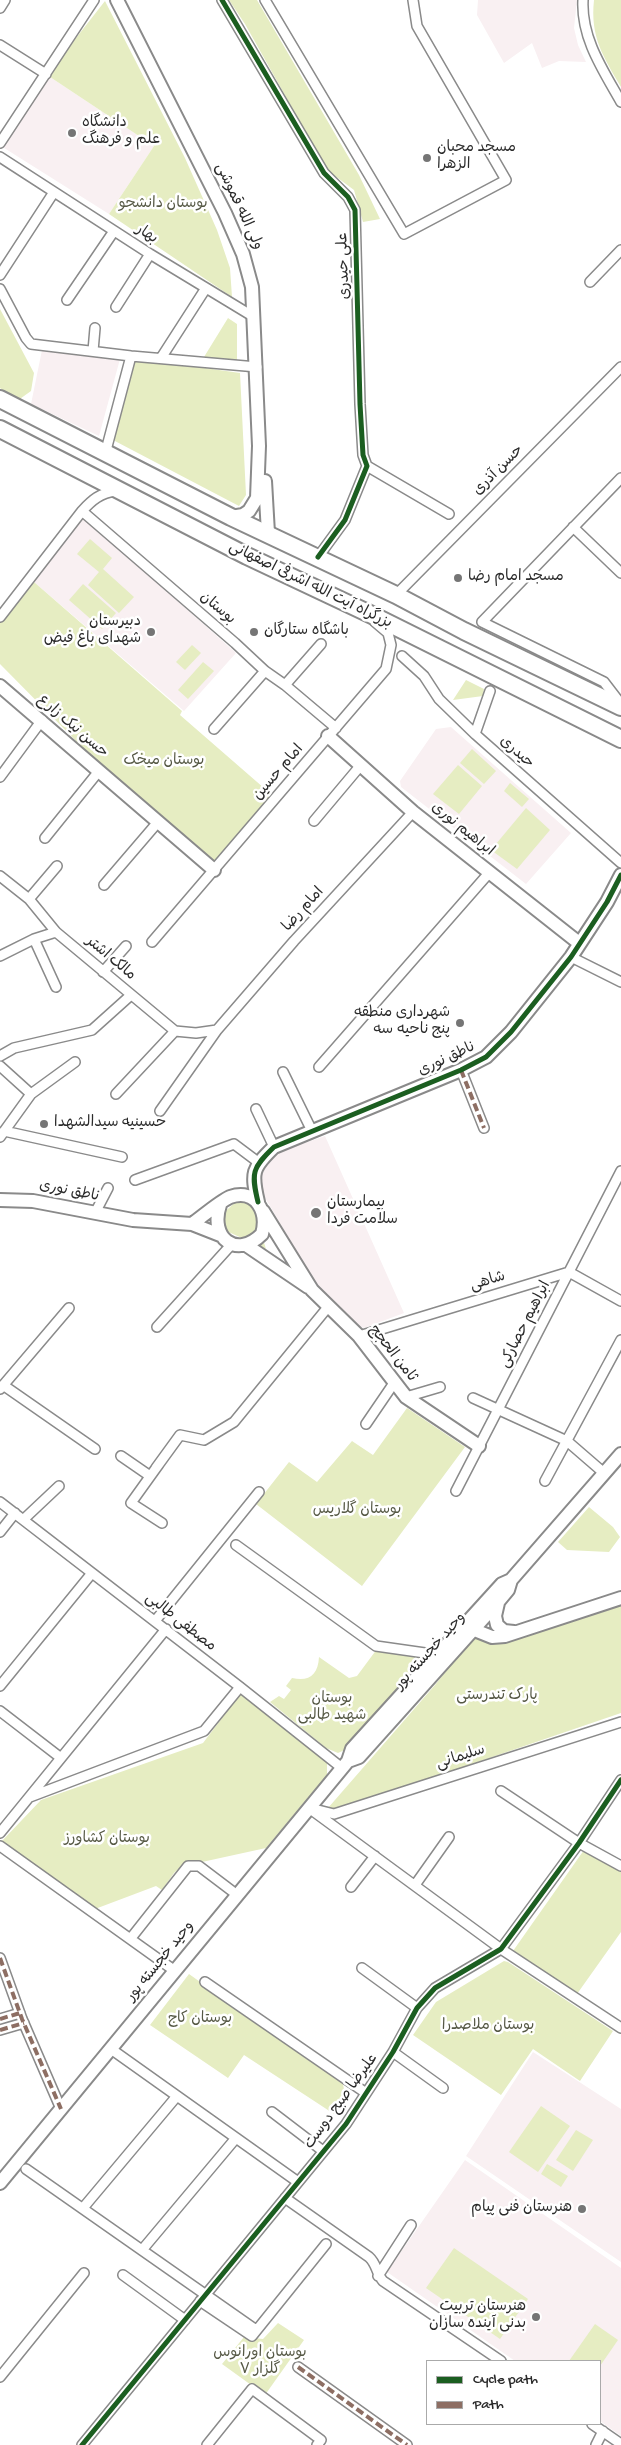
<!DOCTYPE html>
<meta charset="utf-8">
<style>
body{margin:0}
#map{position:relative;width:621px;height:2445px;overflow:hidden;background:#fff;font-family:"Gochi Hand",sans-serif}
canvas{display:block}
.legend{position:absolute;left:426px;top:2360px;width:175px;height:65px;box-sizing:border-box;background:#fff;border:1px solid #aaa;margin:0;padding:6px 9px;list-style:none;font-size:15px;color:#2b2b2b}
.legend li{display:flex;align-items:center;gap:10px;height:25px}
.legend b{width:25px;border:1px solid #aaa}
</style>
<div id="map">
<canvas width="621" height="2445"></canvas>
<ul class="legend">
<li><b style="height:6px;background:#1b5e20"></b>Cycle path</li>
<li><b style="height:6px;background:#8d6e63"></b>Path</li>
</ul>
</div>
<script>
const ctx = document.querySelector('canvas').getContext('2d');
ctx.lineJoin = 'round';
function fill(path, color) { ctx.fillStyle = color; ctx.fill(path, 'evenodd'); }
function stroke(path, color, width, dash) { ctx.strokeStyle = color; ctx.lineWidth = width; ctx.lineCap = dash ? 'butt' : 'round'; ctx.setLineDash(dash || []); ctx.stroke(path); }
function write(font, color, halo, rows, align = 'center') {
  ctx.font = font + ' "Gochi Hand","Playpen Sans Arabic",sans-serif'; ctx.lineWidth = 5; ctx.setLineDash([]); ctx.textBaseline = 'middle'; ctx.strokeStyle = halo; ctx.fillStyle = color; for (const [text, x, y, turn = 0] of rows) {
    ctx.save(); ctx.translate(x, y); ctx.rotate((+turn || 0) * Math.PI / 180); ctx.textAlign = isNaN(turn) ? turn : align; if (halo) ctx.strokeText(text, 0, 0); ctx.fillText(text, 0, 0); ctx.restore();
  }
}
const built = new Path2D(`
 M 478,0 L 577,0 L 574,28 L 578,45 L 586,62 L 559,61 L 542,68 L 532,43 L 504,63 L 477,15 Z
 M 47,75 L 154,146 L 109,214 L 1,146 Z
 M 42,350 L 120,359 L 99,436 L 31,404 Z
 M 83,517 L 236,653 L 184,711 L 34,582 Z
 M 451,727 L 571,833 L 526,884 L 401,787 L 400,781 L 436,729 Z
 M 325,1136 L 404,1313 L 364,1328 L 346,1321 L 328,1305 L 257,1184 L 265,1169 L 278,1152 Z
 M 533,2052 L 621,2109 L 621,2262 L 466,2156 Z
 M 465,2160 L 621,2268 L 621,2436 L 600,2421 L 600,2361 L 515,2361 L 387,2272 Z`);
const green = new Path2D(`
 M 229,0 L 257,0 L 359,175 L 380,219 L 363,222 L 354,190 L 327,170 L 245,24 Z
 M 594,0 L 621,0 L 621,87 C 603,56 590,37 594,0 Z
 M 105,1 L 185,158 L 217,230 L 230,268 L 232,297 L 109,214 L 154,146 L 47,75 Z
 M 0,309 L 34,373 L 31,391 L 17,401 L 0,388 Z
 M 228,318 L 237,324 L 237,360 L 204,357 Z
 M 135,358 L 240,373 L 246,495 L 239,506 L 113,440 Z
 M 90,539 L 112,558 L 103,569 L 134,597 L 119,613 L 88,585 L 99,572 L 77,554 Z
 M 34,582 L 182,711 L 180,715 L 272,795 L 213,863 L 89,757 L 80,745 L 0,664 L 0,623 Z
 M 83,584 L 116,613 L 102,629 L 69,600 Z
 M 192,645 L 201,653 L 185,670 L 176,662 Z
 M 203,662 L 214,671 L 188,699 L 178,690 Z
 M 466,680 L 484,689 L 483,696 L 453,700 Z
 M 472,749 L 496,771 L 484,784 L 460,763 Z
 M 458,765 L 482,786 L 459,814 L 433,794 Z
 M 510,783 L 529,799 L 522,807 L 504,791 Z
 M 526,808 L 550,830 L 517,869 L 491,850 Z
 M 248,1191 L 266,1249 L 211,1224 Z
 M 407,1408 L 465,1447 L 362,1586 L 256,1504 L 289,1462 L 317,1482 L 352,1441 L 373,1455 Z
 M 589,1507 L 613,1527 L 620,1537 L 609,1552 L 567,1550 L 558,1542 Z
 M 621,1603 L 621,1713 L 340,1809 L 328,1808 L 435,1685 L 473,1637 Z
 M 377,1649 L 428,1660 L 349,1748 L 338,1753 L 326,1748 L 270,1702 L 279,1696 L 284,1699 L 291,1690 L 286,1686 L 292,1678 C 309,1682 318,1675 319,1657 L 349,1678 L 357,1676 Z
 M 241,1693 L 327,1763 L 327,1775 L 266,1848 L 202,1862 L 188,1860 L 174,1873 L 162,1890 L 156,1886 L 95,1909 L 1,1842 L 41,1800 L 203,1743 Z
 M 584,1850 L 621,1872 L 621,1932 L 577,1994 L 513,1951 Z
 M 504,1961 L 508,1962 L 613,2031 L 580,2081 L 533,2049 L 501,2095 L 413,2035 L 436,2002 Z
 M 189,1974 L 343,2084 L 345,2095 L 334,2114 L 244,2055 L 228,2078 L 150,2025 Z
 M 541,2106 L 570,2126 L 538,2172 L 509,2152 Z
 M 576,2130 L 593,2140 L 573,2171 L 556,2160 Z
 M 547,2164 L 568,2176 L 561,2187 L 541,2174 Z
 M 454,2248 L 528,2299 L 500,2339 L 426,2288 Z
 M 278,2323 L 304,2340 L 265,2395 L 222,2364 L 244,2337 L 263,2339 Z
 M 595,2324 L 618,2340 L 600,2366 L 600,2361 L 569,2361 Z`);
const street = new Path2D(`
 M 222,0 L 324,173 L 348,197 L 355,210 L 360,404 L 363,455 L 367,466 L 345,520 L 318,557
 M 265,0 L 404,234 L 506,180 L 417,26 L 413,0
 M 583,0 C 581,38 603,70 621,102
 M 0,8 L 5,0
 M 0,45 L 46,74
 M 0,143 L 94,0
 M 0,157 L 150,254 L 254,317
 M 0,275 L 54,192
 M 590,282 L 621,250
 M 0,289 L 26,338 L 31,344 L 131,356 L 257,367
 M 67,300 L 114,231
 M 116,307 L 150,254
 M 93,351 L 95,328
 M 161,358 L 206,288
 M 105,454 L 131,356
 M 367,466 L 449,514
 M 82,511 L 235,643 L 265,671 L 285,685 L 336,728
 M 573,527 L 621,573
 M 396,595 L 621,367
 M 0,617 L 82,511 C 92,500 100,493 116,491
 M 402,656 L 424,676 L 439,699 L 475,734 L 621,863
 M 285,685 L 321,644
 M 621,704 L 604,682 L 482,622 L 621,478
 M 214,729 L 265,671
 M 475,734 L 490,691
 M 0,777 L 42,720
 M 314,821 L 361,765
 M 45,838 L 99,771
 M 0,876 L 29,899 L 56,932 L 175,1031 L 196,1033 L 217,1030
 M 104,885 L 158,822
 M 29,899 L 57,866
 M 34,939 L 56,987
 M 152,942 L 386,669 L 391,645 L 388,633 L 375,622
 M 0,956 L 34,939 L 56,932
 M 571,957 L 621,982
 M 103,972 L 126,946
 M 0,1056 L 14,1048 L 92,1030 L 131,995
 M 0,1066 L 31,1094
 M 319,1067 L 489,873
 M 461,1070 L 484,1128
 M 283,1072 L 312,1131
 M 116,1094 L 175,1031
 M 256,1109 L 274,1147
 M 160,1111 L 217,1030 L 294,941 L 413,812
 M 4,1131 L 122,1157
 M 0,1137 L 31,1094 L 75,1062
 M 135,1180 L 234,1144 L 258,1162
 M 95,1213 L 108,1188
 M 157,1327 L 231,1245
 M 359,1336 L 569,1272 L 621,1301
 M 3,1385 L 95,1449
 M 0,1389 L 69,1308
 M 406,1397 L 440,1387
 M 473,1398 L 567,1441 L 604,1473
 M 366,1424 L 394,1383
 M 121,1456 L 150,1476
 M 159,1464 L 131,1503 L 162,1523
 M 156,1468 L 180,1435 L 204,1440 L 234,1422 L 328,1307
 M 545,1481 L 621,1340
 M 456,1491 L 621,1171
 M 0,1502 L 240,1687 L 342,1768
 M 24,1519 L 59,1486
 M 0,1532 L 15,1513
 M 236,1545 L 376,1646 L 439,1655
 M 155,1621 L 259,1492
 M 0,1686 L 92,1573
 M 0,1711 L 61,1758
 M 501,1791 L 579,1843 L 621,1866
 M 30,1797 L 204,1731 L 240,1687
 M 309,1808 L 501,1949 L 621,2028
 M 314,1809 L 334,1814 L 621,1722
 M 0,1833 L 166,1629
 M 0,1846 L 175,1971
 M 415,1885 L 449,1837
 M 351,1887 L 375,1856
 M 131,1938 L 188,1866 L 199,1866 L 232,1891
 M 0,1958 L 22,2019 L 61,2109
 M 362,1968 L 417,2008
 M 205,1982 L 366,2093
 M 0,2019 L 20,2013
 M 0,2030 L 24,2023
 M 111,2049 L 298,2182
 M 393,2052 L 443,2088
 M 272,2112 L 323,2151
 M 26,2169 L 256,2330
 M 285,2198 L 369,2257 C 377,2264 376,2273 383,2281 L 501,2361
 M 83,2208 L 177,2096
 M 142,2250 L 236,2138
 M 123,2275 L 185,2320
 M 378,2276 L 411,2225
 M 200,2301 L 252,2336 L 326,2244
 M 298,2367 L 407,2445
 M 0,2377 L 84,2273
 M 592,2424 L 621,2444
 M 82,2445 L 346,2124 L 393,2052 L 417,2008 L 435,1988 L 501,1949 L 579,1843 L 621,1780
 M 207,2445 L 252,2389 L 321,2440 L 317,2445
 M 596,2445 L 603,2431`);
const secondary = new Path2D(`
 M 117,0 L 225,213 L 243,254 L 252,287 L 259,446 L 257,498 L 249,511 L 243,515 L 231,517
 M 265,481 L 268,533
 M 0,686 L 214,870
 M 328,736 L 413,812 L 579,943
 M 0,1200 L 33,1201 L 133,1220 L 192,1224 L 220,1235
 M 258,1202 C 251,1173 252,1168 274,1147 L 461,1070 L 486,1057 L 511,1032 L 571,957 L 607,902 L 621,875
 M 263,1211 L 312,1290 L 359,1336 L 406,1397 L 479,1446
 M 192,1224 C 202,1217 219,1202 230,1197 C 257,1188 268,1213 262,1234 C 236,1260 209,1237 220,1205
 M 246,1245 L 308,1287
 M 498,1603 L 495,1616 L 497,1625 L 504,1631 L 514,1632
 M 467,1627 L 492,1637 L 505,1636 L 621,1598
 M 348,1761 L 359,1757 L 498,1602 L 508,1590 L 511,1580
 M 0,2183 L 348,1761 L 352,1749 L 502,1584 L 511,1580 L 621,1454`);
const highway = new Path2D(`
 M 0,399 L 231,517 L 396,595 L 464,631 L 621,707
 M 0,429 L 247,556 L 372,615 L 621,739`);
const quiet = new Path2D(`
 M 461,1070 L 484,1128
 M 0,1958 L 22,2019 L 61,2109
 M 0,2019 L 20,2013
 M 0,2030 L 24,2023
 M 298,2367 L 407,2445`);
const cycleway = new Path2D(`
 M 222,0 L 324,173 L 348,197 L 355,210 L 360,404 L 363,455 L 367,466 L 345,520 L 318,557
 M 258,1202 C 251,1173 252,1168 274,1147 L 461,1070 L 486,1057 L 511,1032 L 571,957 L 607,902 L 621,875
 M 82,2445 L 346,2124 L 393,2052 L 417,2008 L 435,1988 L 501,1949 L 579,1843 L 621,1780`);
const markers = [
 [72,133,5,"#757575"],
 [427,158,5,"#757575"],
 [458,578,5,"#757575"],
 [151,632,5,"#757575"],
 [254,632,5,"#757575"],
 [460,1023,5,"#757575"],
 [44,1124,5,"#757575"],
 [316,1213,6,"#757575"],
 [582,2209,5,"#757575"],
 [536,2317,5,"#757575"]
];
const poiNames = [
 ["دانشگاه",82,124],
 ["علم و فرهنگ",82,141],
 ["مسجد محبان",437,149],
 ["الزهرا",437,166],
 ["مسجد امام رضا",468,578],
 ["دبیرستان",141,623,"right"],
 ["شهدای باغ فیض",141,640,"right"],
 ["باشگاه ستارگان",264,632],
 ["شهرداری منطقه",450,1014,"right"],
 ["پنج ناحیه سه",450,1031,"right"],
 ["حسینیه سیدالشهدا",54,1124],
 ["بیمارستان",327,1204],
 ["سلامت فردا",327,1221],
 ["هنرستان فنی پیام",572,2209,"right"],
 ["هنرستان تربیت",526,2308,"right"],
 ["بدنی آینده سازان",526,2325,"right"]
];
const parkNames = [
 ["بوستان دانشجو",163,205],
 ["بوستان میخک",164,762],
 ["بوستان گلاریس",357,1511],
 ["پارک تندرستی",497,1697],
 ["بوستان",332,1700],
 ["شهید طالبی",332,1717],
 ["بوستان کشاورز",107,1840],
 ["بوستان کاج",200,2020],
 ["بوستان ملاصدرا",488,2027],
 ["بوستان اورانوس",260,2354],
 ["گلزار ۷",260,2371]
];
const streetNames = [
 ["ولی الله قموشی",238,207,65],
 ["بهار",146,235,33],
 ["علی حیدری",345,266,-92],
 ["حسن آذری",499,471,-45],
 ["بزرگراه آیت الله اشرفی اصفهانی",310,586,26],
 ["بوستان",217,609,40],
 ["حسن نیک زارع",72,727,41],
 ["حیدری",516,753,41],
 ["امام حسین",279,773,-49],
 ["ابراهیم نوری",462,830,39],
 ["امام رضا",304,910,-48],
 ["مالک اشتر",110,959,40],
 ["ناطق نوری",447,1060,-25],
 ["ناطق نوری",69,1192,11],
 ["شاهی",488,1282,-17],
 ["ابراهیم حصارکی",526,1325,-63],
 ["ثامن الحجج",392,1354,52],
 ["مصطفی طالبی",180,1623,38],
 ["وحید خجسته پور",431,1652,-48],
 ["سلیمانی",461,1758,-18],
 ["وحید خجسته پور",161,1962,-51],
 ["علیرضا صبح دوست",342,2102,-54]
];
fill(built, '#f9f0f2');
fill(green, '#e6edc2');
stroke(street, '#8a8a8a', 12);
stroke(secondary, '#8a8a8a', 16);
stroke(highway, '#8a8a8a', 20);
stroke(street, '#fff', 9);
stroke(secondary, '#fff', 12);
stroke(highway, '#fff', 16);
stroke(quiet, '#8d6e63', 4, [8, 4]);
stroke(cycleway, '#1b5e20', 5);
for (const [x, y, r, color] of markers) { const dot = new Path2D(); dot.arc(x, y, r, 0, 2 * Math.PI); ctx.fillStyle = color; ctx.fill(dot); stroke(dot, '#fff', 2); }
write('15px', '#2b2b2b', '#fff', poiNames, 'left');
write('15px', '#555844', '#fff', parkNames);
write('15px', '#2b2b2b', '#fff', streetNames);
</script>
